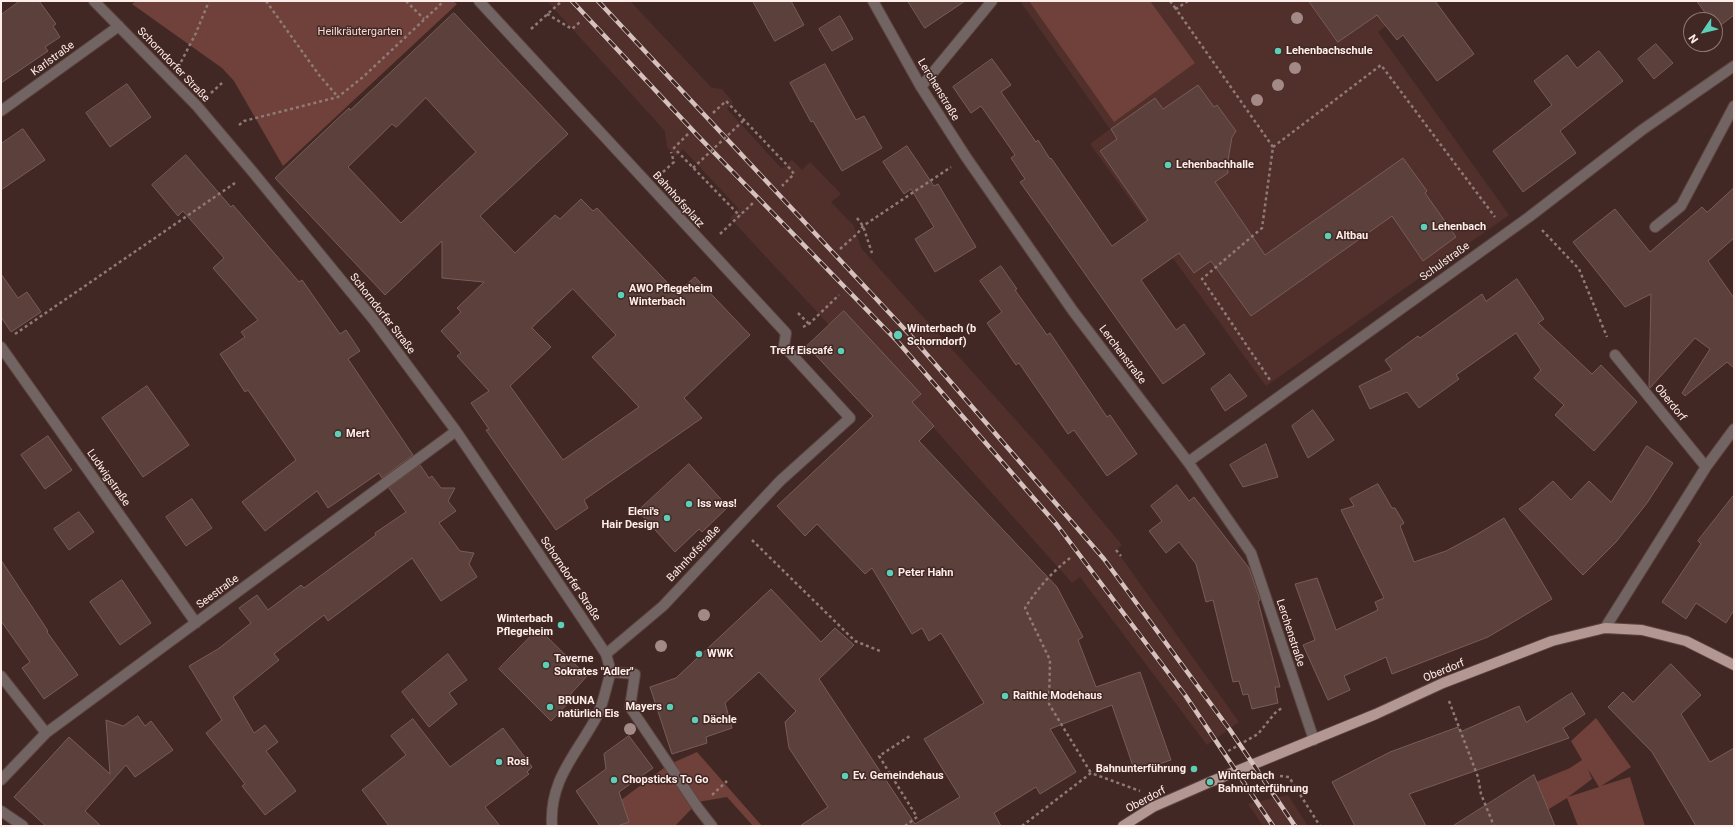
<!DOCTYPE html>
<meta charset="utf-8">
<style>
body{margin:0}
#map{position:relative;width:1735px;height:827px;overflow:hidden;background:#422824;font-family:Roboto,sans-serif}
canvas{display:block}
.frame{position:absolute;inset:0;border:2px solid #ffedea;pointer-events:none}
.north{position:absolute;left:1683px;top:12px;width:40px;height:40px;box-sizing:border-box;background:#422824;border:1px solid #8e7773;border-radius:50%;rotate:235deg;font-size:11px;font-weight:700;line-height:16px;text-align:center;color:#ffedea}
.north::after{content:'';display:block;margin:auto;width:14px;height:18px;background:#5dceb8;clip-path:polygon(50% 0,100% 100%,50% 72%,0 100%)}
</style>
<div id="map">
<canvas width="1735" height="827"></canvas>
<div class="frame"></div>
<div class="north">N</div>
</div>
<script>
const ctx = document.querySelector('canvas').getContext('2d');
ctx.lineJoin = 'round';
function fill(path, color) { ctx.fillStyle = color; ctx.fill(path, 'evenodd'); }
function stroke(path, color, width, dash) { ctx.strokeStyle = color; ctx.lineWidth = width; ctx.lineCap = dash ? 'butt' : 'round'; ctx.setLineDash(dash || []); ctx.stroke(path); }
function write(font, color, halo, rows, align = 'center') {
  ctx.font = font + ' Roboto,sans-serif'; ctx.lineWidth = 3; ctx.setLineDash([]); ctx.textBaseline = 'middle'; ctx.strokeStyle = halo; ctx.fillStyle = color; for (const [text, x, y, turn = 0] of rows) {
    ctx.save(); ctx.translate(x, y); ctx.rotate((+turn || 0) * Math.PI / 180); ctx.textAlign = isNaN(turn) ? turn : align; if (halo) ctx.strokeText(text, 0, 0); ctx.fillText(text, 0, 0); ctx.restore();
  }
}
const built = new Path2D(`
 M 547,1 L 630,1 L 712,88 L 722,89 L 733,102 L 727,109 L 782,169 L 792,160 L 802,170 L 810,162 L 841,194 L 831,202 L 854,226 L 861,248 L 1041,448 L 1122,545 L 1116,550 L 1239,722 L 1207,745 L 1080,577 L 1072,583 L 933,427 L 934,426 L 838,317 L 829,325 L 820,315 L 730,218 L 739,209 L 683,149 L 676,156 L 667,147 L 665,131 Z
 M 1020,1 L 1418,1 L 1378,32 L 1509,215 L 1266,386 L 1090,144 L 1110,129 Z
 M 1288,795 L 1308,826 L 1263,826 L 1248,804 Z`);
const green = new Path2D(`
 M 136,1 L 453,1 L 457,4 L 283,166 L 234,81 L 222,68 L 132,4 Z
 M 1029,1 L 1150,1 L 1195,63 L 1114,122 Z
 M 1596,718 L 1631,767 L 1601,786 L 1630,777 L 1645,826 L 1578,826 L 1567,798 L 1539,815 L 1524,787 L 1570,768 L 1582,760 L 1571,741 ZM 1588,769 L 1599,787 L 1568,797 L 1592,779 Z
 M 697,752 L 762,826 L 753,826 L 727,797 L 698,802 L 675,826 L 617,826 L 621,800 L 668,765 Z`);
const building = new Path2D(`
 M 20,1 L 39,1 L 56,24 L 53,26 L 60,37 L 45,47 L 48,51 L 1,83 L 1,15 Z
 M 753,1 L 791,1 L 804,25 L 775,41 Z
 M 908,1 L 965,1 L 925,28 Z
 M 1309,1 L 1435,1 L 1474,54 L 1437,81 L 1403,35 L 1397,40 L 1377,15 L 1338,42 Z
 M 1697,1 L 1734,1 L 1734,15 L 1717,28 L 1715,20 L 1711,20 Z
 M 454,13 L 568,134 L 480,216 L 515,253 L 555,215 L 560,219 L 581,199 L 593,211 L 597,208 L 677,293 L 695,277 L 750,335 L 684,398 L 702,418 L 584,500 L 588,508 L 556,530 L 486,430 L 489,429 L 471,403 L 489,391 L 457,356 L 461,353 L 441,331 L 461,312 L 457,308 L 484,282 L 442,278 L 442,241 L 385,295 L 275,178 L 349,108 L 350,110 ZM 426,98 L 476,152 L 401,223 L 348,167 L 392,124 L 396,127 ZM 573,289 L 616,335 L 592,357 L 639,407 L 563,460 L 510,386 L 551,347 L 532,328 Z
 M 840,16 L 853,39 L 832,51 L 819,29 Z
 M 1656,44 L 1673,63 L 1654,79 L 1638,59 Z
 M 1599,51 L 1623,81 L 1560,131 L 1576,153 L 1523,192 L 1493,151 L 1552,105 L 1534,81 L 1567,55 L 1577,68 Z
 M 992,59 L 1011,85 L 1001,92 L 1036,142 L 1038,140 L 1050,159 L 1051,158 L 1112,246 L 1148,220 L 1100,151 L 1117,139 L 1111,129 L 1155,98 L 1163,109 L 1198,85 L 1214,107 L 1217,105 L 1236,131 L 1232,137 L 1227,166 L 1228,173 L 1215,182 L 1265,255 L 1403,158 L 1427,191 L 1425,193 L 1456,237 L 1423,261 L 1392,216 L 1251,316 L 1211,261 L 1194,273 L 1179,253 L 1141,280 L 1176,330 L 1184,324 L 1205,354 L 1163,384 L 1020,182 L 1025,179 L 1011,158 L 1015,155 L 981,106 L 971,113 L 953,87 Z
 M 825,64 L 856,120 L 864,116 L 882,148 L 842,171 L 813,121 L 811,122 L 790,83 Z
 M 127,84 L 151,117 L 110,147 L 86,113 Z
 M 23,129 L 45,160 L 1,190 L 1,144 Z
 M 907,146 L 934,186 L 938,184 L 976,247 L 935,272 L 915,239 L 934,227 L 911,189 L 904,194 L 883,162 Z
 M 186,155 L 231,207 L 233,205 L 299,282 L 302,280 L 340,334 L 346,330 L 360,351 L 348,359 L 413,455 L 382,478 L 379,473 L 328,508 L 317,491 L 265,531 L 242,502 L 296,460 L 248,390 L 245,392 L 220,354 L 245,337 L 241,332 L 258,320 L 213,268 L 224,258 L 183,211 L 178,216 L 152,185 Z
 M 1734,188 L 1734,238 L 1708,261 L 1734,298 L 1734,368 L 1727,362 L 1685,396 L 1682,393 L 1710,349 L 1695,338 L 1650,388 L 1649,386 L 1651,294 L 1625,307 L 1573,242 L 1615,209 L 1650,252 L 1702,207 L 1707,212 Z
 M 1001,266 L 1017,289 L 1015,290 L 1047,335 L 1050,333 L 1107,417 L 1110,415 L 1137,454 L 1107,476 L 1074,430 L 1068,434 L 1019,363 L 1016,365 L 987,323 L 1002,312 L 980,281 Z
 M 1,274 L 18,298 L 27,292 L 41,312 L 11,332 L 1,317 Z
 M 1517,279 L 1544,319 L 1538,323 L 1592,374 L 1601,365 L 1637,402 L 1594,451 L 1555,415 L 1564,405 L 1534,378 L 1541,370 L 1516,333 L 1456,375 L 1459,379 L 1419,408 L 1407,392 L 1370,409 L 1359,386 L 1392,370 L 1385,360 L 1418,336 L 1420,338 L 1482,294 L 1486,301 Z
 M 844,311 L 921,394 L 912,402 L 934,426 L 919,441 L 1057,587 L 1083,637 L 1078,640 L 1096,687 L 1140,672 L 1171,760 L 1135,772 L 1112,705 L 1050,729 L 1076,772 L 1040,794 L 1036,787 L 994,813 L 1001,826 L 800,826 L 828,807 L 789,748 L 785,722 L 796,711 L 759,672 L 725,703 L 732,728 L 706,737 L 707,743 L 672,754 L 650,687 L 676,678 L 771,589 L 821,642 L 835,628 L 854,645 L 819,679 L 915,824 L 960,797 L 924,739 L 984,703 L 941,633 L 929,641 L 922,628 L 912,634 L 872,568 L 865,574 L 817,524 L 805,536 L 777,506 L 873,416 L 807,346 Z
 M 1230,374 L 1247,396 L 1225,411 L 1211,389 Z
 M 147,386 L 189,445 L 143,477 L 102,418 Z
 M 1313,410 L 1334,440 L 1308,458 L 1292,426 Z
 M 48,436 L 72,470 L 45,489 L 21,455 Z
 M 1266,444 L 1278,477 L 1243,487 L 1230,465 Z
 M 1647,446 L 1673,463 L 1647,503 L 1616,542 L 1583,575 L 1519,509 L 1529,502 L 1553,481 L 1571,500 L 1589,481 L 1611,502 Z
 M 689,464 L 728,507 L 702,532 L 699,529 L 675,552 L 638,511 Z
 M 420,465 L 429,478 L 432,476 L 441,488 L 455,488 L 448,501 L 456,511 L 439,523 L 460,551 L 474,553 L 469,564 L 477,577 L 441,601 L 412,558 L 328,621 L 324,615 L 274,654 L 279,660 L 233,697 L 254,733 L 265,725 L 278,742 L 266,751 L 296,791 L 265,815 L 242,786 L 245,784 L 206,733 L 222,720 L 189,666 L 218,649 L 251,623 L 239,608 L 257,595 L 268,610 L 301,585 L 304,588 L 376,535 L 375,533 L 406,512 L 389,488 Z
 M 1378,484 L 1392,508 L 1395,508 L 1404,523 L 1400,526 L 1414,562 L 1446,551 L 1476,535 L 1504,518 L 1552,599 L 1488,637 L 1392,674 L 1386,657 L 1344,676 L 1350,690 L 1328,700 L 1303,645 L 1315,640 L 1295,584 L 1317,578 L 1336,630 L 1378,610 L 1375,602 L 1384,598 L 1341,510 L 1354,506 L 1350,499 Z
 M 1177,485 L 1189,501 L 1194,497 L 1249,568 L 1260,600 L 1258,601 L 1280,687 L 1275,687 L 1278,703 L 1252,709 L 1248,694 L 1243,695 L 1239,681 L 1233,682 L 1213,600 L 1206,602 L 1196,564 L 1179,542 L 1166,553 L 1149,531 L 1162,521 L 1151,506 Z
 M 1734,495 L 1734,610 L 1726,623 L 1696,603 L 1686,619 L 1662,602 L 1701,544 L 1698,541 Z
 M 192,499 L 212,528 L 186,546 L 166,517 Z
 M 79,512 L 94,532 L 69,550 L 54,529 Z
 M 1,560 L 48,631 L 47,632 L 78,675 L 44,699 L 22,668 L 30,662 L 1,621 Z
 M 122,580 L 151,623 L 120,645 L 90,602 Z
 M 536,631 L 542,637 L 545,635 L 587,676 L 569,696 L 572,699 L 551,721 L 499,669 Z
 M 448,654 L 467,680 L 449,693 L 457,704 L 429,727 L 402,692 Z
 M 1671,664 L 1701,695 L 1681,714 L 1710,762 L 1734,748 L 1734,826 L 1696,826 L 1652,752 L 1608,707 L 1623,692 L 1633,702 Z
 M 1572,693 L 1585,714 L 1563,728 L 1569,738 L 1409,794 L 1426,826 L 1355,826 L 1332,782 L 1390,752 L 1458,727 L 1460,732 L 1519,706 L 1526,722 Z
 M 138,716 L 145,726 L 151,721 L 173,750 L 135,777 L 126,765 L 85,811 L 101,826 L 46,826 L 14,797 L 69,737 L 110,774 L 106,720 L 123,726 Z
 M 413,719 L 450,767 L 503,728 L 532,767 L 527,772 L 529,774 L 485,807 L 500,826 L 389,826 L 362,790 L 406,755 L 391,736 Z
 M 629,736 L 653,768 L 619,792 L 629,822 L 617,826 L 600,826 L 576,791 L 606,769 L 604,754 Z
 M 1534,775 L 1555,826 L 1453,826 Z`);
const path = new Path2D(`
 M 266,1 L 319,75 L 338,97
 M 406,1 L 424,19
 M 1170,1 L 1176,9
 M 1188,1 L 1176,9 L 1273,147 L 1262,228 L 1202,279 L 1270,380
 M 547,14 L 572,29 L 581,21
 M 531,29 L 562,1
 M 181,62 L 196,33 L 209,1
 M 211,93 L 222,83
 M 713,113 L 726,101 L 787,165 L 794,174 L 782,186
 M 239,125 L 244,121 L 338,97 L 363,77 L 444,1
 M 688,134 L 674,148 L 740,216
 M 1273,147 L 1381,65 L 1495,217
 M 663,172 L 674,162 L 671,152
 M 857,218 L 863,226 L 872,253
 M 1542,230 L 1579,269 L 1607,337
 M 720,234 L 753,203
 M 840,249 L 857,234 L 863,226 L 951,167
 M 798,313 L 809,324
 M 803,327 L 809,324 L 839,295
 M 15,334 L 235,183
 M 752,540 L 855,641 L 880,651
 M 1116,550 L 1121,556
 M 1070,558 C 1052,572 1037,589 1025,608 L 1050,660 L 1049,704 L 1091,773
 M 1449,701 L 1478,777 L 1481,794 L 1494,826
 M 1223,754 L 1258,734 L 1275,713 L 1283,707
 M 1280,776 L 1289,777 L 1320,826
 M 712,795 L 727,781
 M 905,826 L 917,817 L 879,756 L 910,736
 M 1022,826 L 1091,773 L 1140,791`);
const minor = new Path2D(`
 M 94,1 L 197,106 L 252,171 L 373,319 L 456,431 L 576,609 L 606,654 L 611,672
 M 479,1 L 786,333 L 784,346 L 850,418 L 780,481 L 663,606 L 606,654
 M 873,1 L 921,87 L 966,157 L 1073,311 L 1188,462 L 1251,553 L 1314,740
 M 921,87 L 992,1
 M 1,111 L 119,26
 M 1655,227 L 1681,206 L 1734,106
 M 1,347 L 196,623
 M 1615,355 L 1706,467
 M 1188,462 L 1529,217 L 1642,130 L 1734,66
 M 1605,628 L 1706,467 L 1734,429
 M 611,672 L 635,674 L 630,707 L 698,808 L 712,826
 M 1,676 L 46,733
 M 1,780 L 46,733 L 456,431
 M 1,811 L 23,826
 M 552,826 C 549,779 577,754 597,716 C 604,703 606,686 611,672`);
const major = new Path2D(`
 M 1123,826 L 1153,807 L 1210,782 L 1376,714 L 1443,683 L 1552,641 L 1605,628 L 1642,630 L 1686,641 L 1734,665`);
const rail = new Path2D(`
 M 572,1 L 698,136 L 898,342 L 1057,525 L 1185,695 L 1273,826
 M 598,1 L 910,335 L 1104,559 L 1230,730 L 1295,826`);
const pathBridge = new Path2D(`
 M 693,168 L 744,120`);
const trees = [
 [1297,18],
 [1295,68],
 [1278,85],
 [1257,100],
 [704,615],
 [661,646],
 [630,729]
];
const markers = [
 [1278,51,4,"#5dceb8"],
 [1168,165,4,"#5dceb8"],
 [1424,227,4,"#5dceb8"],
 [1328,236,4,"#5dceb8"],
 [621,295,4,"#5dceb8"],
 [898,335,5,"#5dceb8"],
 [841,351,4,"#5dceb8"],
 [338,434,4,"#5dceb8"],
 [689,504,4,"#5dceb8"],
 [667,518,4,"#5dceb8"],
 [890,573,4,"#5dceb8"],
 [561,625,4,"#5dceb8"],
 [699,654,4,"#5dceb8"],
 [546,665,4,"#5dceb8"],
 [1005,696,4,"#5dceb8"],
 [550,707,4,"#5dceb8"],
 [670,707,4,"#5dceb8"],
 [695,720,4,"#5dceb8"],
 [499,762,4,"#5dceb8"],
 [1194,769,4,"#5dceb8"],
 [845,776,4,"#5dceb8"],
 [614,780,4,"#5dceb8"],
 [1210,782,4,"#5dceb8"]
];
const parkNames = [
 ["Heilkräutergarten",360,32]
];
const poiNames = [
 ["Lehenbachschule",1286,51],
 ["Lehenbachhalle",1176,165],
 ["Lehenbach",1432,227],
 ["Altbau",1336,236],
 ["AWO Pflegeheim",629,289],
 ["Winterbach",629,302],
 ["Winterbach (b",907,329],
 ["Schorndorf)",907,342],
 ["Treff Eiscafé",833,351,"right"],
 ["Mert",346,434],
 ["Iss was!",697,504],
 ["Eleni's",659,512,"right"],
 ["Hair Design",659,525,"right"],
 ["Peter Hahn",898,573],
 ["Winterbach",553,619,"right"],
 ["Pflegeheim",553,632,"right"],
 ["WWK",707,654],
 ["Taverne",554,659],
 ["Sokrates \"Adler\"",554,672],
 ["Raithle Modehaus",1013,696],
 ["BRUNA",558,701],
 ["natürlich Eis",558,714],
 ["Mayers",662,707,"right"],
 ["Dächle",703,720],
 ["Rosi",507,762],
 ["Bahnunterführung",1186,769,"right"],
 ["Ev. Gemeindehaus",853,776],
 ["Winterbach",1218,776],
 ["Bahnunterführung",1218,789],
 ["Chopsticks To Go",622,780]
];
const streetNames = [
 ["Karlstraße",53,59,-36],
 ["Schorndorfer Straße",173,65,46],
 ["Lerchenstraße",938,90,59],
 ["Bahnhofsplatz",678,200,48],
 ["Schulstraße",1445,262,-36],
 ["Schorndorfer Straße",382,314,52],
 ["Lerchenstraße",1122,355,53],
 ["Oberdorf",1670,403,51],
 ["Ludwigstraße",108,478,55],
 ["Bahnhofstraße",694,554,-47],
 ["Schorndorfer Straße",570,579,56],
 ["Seestraße",218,592,-36],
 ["Lerchenstraße",1290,633,72],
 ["Oberdorf",1444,671,-22],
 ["Oberdorf",1146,800,-28]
];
fill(built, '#51302b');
fill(green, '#70413a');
fill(building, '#5b403b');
stroke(building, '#795c57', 1);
stroke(minor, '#5c4440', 12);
stroke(major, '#5c4440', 12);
stroke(path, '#907a76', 2.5, [3, 3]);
stroke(minor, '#726462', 10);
stroke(major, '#b39792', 10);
stroke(rail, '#d5c1be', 4.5);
stroke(rail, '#422824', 3, [9]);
stroke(pathBridge, '#907a76', 2.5, [3, 3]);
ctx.fillStyle = '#a38a86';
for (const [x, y] of trees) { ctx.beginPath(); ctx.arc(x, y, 6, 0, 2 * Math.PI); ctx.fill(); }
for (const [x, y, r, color] of markers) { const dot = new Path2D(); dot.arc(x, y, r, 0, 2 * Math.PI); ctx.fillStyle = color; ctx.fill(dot); stroke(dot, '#422824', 1.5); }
write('11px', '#f3dad6', '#422824', parkNames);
write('bold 11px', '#ffedea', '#422824', poiNames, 'left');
write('11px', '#ffedea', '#422824', streetNames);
</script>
